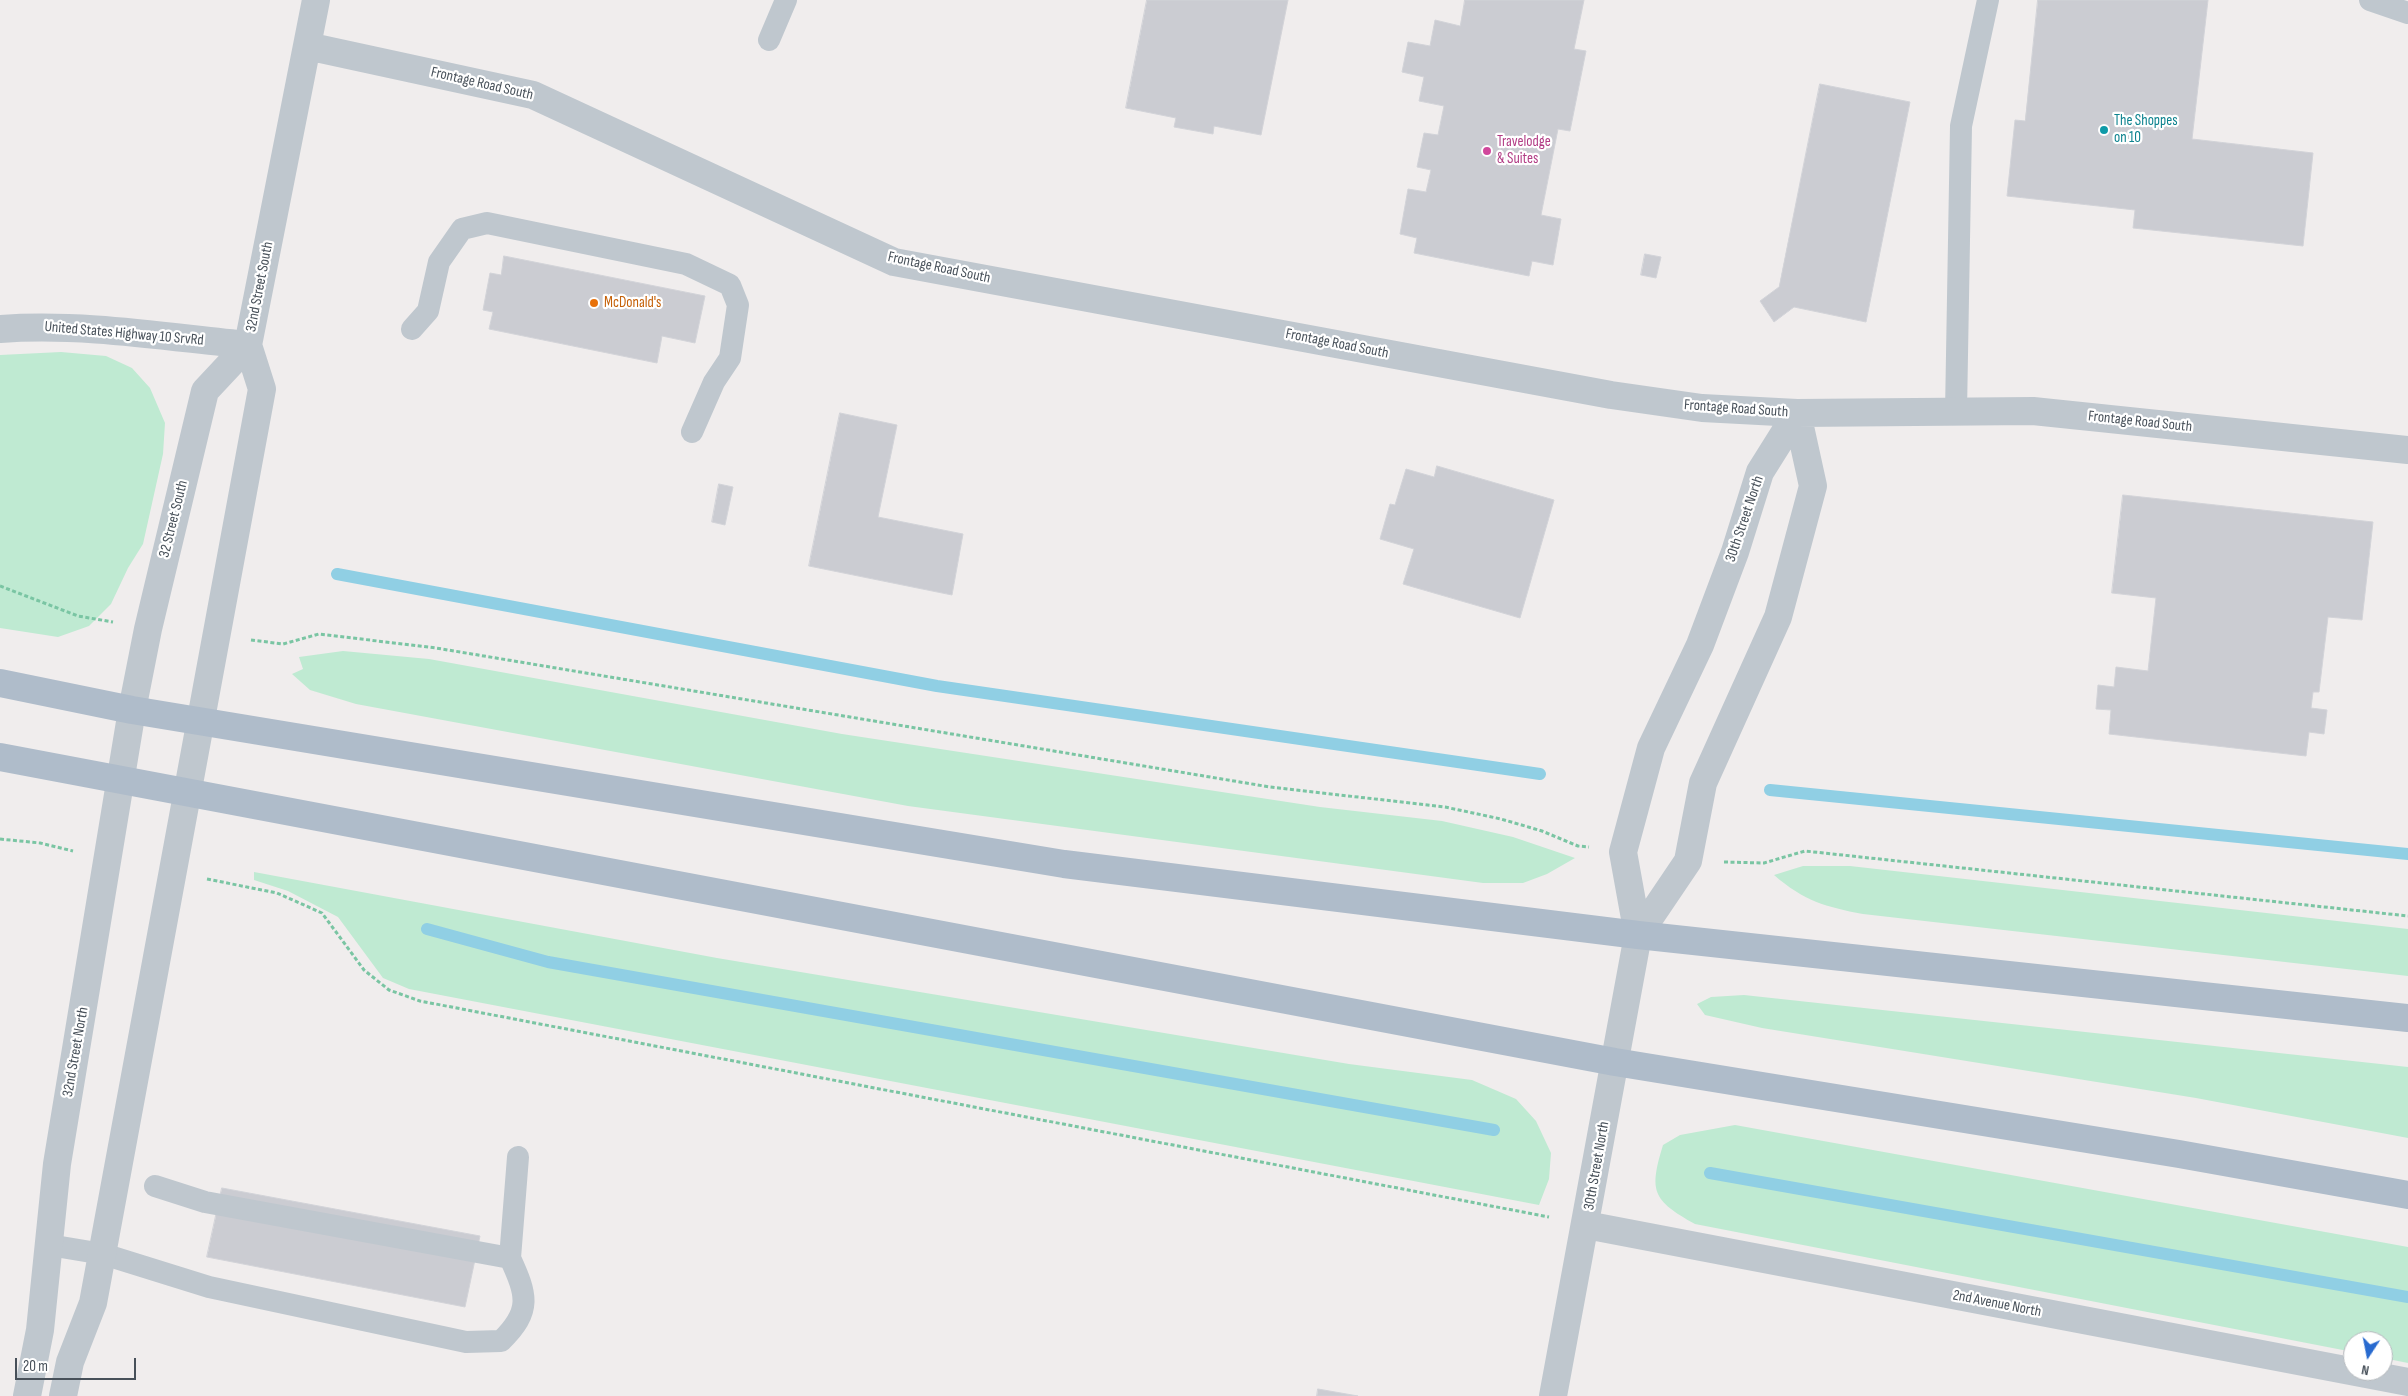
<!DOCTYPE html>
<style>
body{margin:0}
#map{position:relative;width:2408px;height:1396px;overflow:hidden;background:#f0eded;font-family:"Sofia Sans Condensed",sans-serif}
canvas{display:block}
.north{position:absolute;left:2343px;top:1331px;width:50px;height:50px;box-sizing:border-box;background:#fff;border:1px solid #b5b9bd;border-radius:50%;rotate:191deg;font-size:14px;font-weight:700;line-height:20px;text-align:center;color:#475059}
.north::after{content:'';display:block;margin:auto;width:18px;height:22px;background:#286acf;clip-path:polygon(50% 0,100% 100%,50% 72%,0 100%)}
.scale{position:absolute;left:15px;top:1358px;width:121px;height:22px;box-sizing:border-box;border:2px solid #475059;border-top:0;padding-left:6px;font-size:15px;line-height:18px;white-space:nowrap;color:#475059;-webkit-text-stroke:4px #fff;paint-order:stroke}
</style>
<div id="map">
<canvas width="2408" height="1396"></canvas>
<div class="north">N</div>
<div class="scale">20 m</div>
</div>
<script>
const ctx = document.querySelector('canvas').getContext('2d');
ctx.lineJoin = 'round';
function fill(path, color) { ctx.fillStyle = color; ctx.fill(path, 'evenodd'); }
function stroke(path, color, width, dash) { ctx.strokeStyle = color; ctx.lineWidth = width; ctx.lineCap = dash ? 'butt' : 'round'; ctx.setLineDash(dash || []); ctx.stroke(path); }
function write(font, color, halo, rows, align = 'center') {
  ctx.font = font + ' "Sofia Sans Condensed",sans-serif'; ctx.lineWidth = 4.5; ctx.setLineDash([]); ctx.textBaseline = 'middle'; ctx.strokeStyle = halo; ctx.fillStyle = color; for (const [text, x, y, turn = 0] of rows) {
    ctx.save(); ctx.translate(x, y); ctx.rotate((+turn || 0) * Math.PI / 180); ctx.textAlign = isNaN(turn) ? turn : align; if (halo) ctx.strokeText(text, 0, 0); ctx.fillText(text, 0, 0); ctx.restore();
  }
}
const green = new Path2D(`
 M 61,352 L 106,356 L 132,368 L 150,388 L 165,423 L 163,454 L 143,544 L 128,568 L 111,604 L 89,626 L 58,637 L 0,628 L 0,355 Z
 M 343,651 L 429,659 L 842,734 L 1320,807 L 1442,821 L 1513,837 L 1575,858 L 1547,874 L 1523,883 L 1483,883 L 908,806 L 356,704 L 310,690 L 292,674 L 303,669 L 299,657 Z
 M 1803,866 L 1850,866 L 2408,929 L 2408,976 L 1863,914 C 1826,907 1804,901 1774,875 Z
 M 254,872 L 717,958 L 1349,1064 L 1472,1080 L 1516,1099 L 1536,1121 L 1551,1153 L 1549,1179 L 1539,1205 L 409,989 L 383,978 L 338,917 L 288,891 L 254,880 Z
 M 1744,995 L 2408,1067 L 2408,1138 L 2196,1098 L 1762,1028 L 1705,1015 L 1697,1004 L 1711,997 Z
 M 1735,1125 L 2408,1247 L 2408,1363 L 2383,1358 L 2383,1341 L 2353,1341 L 2353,1352 L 1695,1224 C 1652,1200 1649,1191 1663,1145 L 1680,1135 Z`);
const stream = new Path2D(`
 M 337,574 L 937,686 L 1540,774
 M 1770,790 L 2408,854
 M 427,929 L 548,962 L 1494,1130
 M 1710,1173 L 2408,1297`);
const building = new Path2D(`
 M 1147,0 L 1288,0 L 1261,135 L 1214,126 L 1213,134 L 1174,127 L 1176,118 L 1126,108 Z
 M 1465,0 L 1584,0 L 1574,49 L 1586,51 L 1570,131 L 1558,129 L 1541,215 L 1561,219 L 1553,265 L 1532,261 L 1529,276 L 1414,253 L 1417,238 L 1400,234 L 1408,189 L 1426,192 L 1431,170 L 1417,167 L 1424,133 L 1438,135 L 1444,106 L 1419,101 L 1424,77 L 1402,72 L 1408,42 L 1430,46 L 1435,20 L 1460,26 Z
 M 2038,0 L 2208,0 L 2192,139 L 2313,153 L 2303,246 L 2133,228 L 2135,210 L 2007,196 L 2015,120 L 2025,121 Z
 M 1820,84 L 1910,102 L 1866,322 L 1794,307 L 1774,322 L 1760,301 L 1779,287 Z
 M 1645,254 L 1661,257 L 1656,278 L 1641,275 Z
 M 504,256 L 705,296 L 695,343 L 662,336 L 657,363 L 489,329 L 493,312 L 483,310 L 490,273 L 501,275 Z
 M 840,413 L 897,425 L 878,517 L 963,534 L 952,595 L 809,566 Z
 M 1437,466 L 1554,500 L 1520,618 L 1403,584 L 1414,549 L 1380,539 L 1390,504 L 1395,505 L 1406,469 L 1434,477 Z
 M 719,484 L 733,487 L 725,525 L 712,522 Z
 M 2123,495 L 2373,522 L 2362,620 L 2328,617 L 2319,692 L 2313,692 L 2311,708 L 2327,710 L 2324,734 L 2309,732 L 2306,756 L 2109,734 L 2111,710 L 2096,709 L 2098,685 L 2114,687 L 2116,667 L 2148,671 L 2156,598 L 2112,593 Z
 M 222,1188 L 480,1236 L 465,1307 L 207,1257 Z
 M 1318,1389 L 1358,1396 L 1317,1396 Z`);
const path = new Path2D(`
 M 0,586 L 78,616 L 113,622
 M 251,640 L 283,644 L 319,634 L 436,648 L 1270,787 L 1445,807 L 1501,819 L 1542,831 L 1578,846 L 1589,847
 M 0,839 L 40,843 L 73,851
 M 1724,862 L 1764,863 L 1805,851 L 2408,916
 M 207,879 L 277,893 L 322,913 L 364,970 L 389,990 L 420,1001 L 1549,1217`);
const service = new Path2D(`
 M 2370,0 L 2408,13
 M 769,40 L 786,0
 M 412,329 L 428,311 L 439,262 L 462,229 L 487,223 L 686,264 L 730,285 L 738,305 L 730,358 L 714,382 L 692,432
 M 1956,412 L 1961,126 L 1988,0
 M 49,1245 L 103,1254 L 209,1287 L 466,1342 L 501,1341 C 532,1311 527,1295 510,1258 L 205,1202 L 155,1186
 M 510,1258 L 518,1157`);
const minor = new Path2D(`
 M 307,46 L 533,95 L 894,262 L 1611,395 L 1702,408 L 1797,413 L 2033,411 L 2408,450
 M 0,329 C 83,323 166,337 248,345
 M 1638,935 L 1688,861 L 1703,783 L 1778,617 L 1813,486 L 1797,413
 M 1586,1225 L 2408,1382
 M 27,1396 L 40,1330 L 57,1164 L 132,710 L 148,629 L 205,391 L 248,345
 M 63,1396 L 70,1362 L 93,1303 L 262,389 L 248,345 L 316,0
 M 1553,1396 L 1638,935 L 1623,852 L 1651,748 L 1700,645 L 1735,552 L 1760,472 L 1797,413`);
const primary = new Path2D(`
 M 0,683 L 132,710 L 1064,864 L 1638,935 L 2408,1018
 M 0,757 L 1615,1062 L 2179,1154 L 2408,1195`);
const markers = [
 [2104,130,5,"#0f9aa8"],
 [1487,151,5,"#d1479c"],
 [594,303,5,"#e8710a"]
];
const streetNames = [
 ["Frontage Road South",482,84,13],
 ["Frontage Road South",939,268,12],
 ["32nd Street South",260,287,-79],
 ["United States Highway 10 SrvRd",124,334,5],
 ["Frontage Road South",1337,344,11],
 ["Frontage Road South",1736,409,4],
 ["Frontage Road South",2140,422,6],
 ["32 Street South",174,519,-76],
 ["30th Street North",1745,519,-71],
 ["32nd Street North",76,1052,-80],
 ["30th Street North",1597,1166,-80],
 ["2nd Avenue North",1997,1304,11]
];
const cultureNames = [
 ["The Shoppes",2114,121],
 ["on 10",2114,138]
];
const hotelNames = [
 ["Travelodge",1497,142],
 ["& Suites",1497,159]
];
const foodNames = [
 ["McDonald's",604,303]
];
fill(green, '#bfead2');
stroke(stream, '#90cfe4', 12);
fill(building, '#cbccd2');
stroke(building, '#d2d3d8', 1);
stroke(path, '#7ac5a3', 3, [4, 2.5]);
stroke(service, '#bfc7ce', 22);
stroke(minor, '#bfc7ce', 28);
stroke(primary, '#afbcca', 28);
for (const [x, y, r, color] of markers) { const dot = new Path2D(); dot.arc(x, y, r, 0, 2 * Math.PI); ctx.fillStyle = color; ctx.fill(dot); stroke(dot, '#fff', 2); }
write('15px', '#475059', '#fff', streetNames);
write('15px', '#0d838f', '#fff', cultureNames, 'left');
write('15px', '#b23c85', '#fff', hotelNames, 'left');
write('15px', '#c56008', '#fff', foodNames, 'left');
</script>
